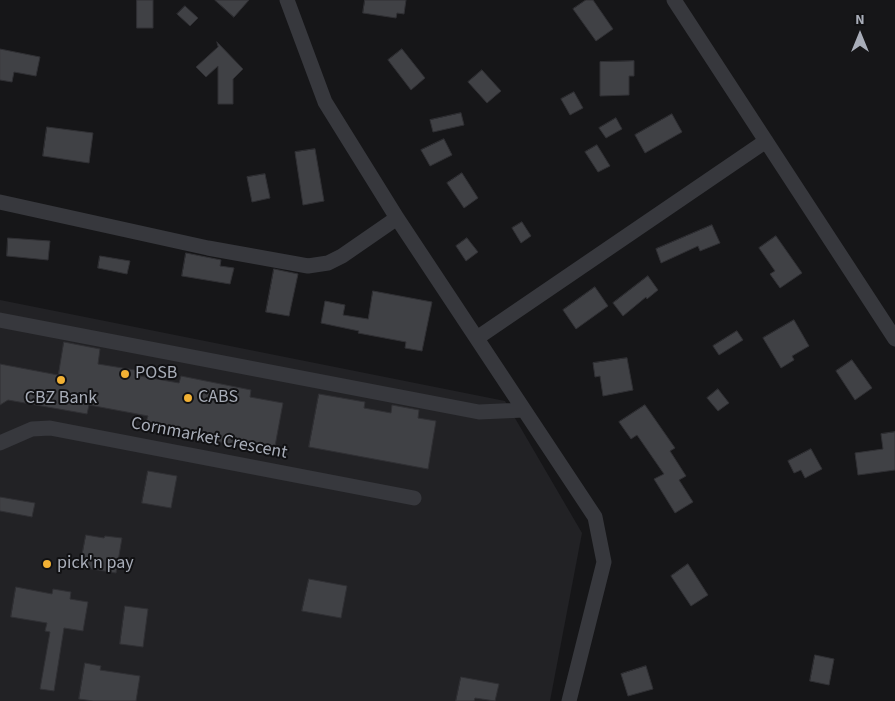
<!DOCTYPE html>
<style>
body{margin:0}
#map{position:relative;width:895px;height:701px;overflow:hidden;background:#161618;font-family:"Source Sans 3",sans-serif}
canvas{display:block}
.north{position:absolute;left:835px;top:10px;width:50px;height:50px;-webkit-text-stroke:4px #111113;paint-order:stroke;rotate:0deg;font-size:14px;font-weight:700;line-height:20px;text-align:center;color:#a8adb8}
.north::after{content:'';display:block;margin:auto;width:18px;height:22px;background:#a8adb8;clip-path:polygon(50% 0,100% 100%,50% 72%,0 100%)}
</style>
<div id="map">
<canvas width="895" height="701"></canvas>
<div class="north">N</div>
</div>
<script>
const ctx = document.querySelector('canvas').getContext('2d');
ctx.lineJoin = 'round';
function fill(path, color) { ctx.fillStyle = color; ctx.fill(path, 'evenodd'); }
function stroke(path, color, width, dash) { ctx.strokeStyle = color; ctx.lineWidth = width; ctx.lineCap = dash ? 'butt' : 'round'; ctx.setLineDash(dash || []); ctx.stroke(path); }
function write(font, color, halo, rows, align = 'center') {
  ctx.font = font + ' "Source Sans 3",sans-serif'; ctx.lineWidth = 4; ctx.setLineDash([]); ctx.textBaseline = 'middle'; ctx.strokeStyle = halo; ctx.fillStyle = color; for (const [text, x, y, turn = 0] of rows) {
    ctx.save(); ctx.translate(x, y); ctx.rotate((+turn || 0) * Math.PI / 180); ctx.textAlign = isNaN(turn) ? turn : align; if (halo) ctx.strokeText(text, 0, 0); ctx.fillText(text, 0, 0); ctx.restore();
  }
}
const built = new Path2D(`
 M 0,300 L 505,401 L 582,533 L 550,701 L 0,701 Z`);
const building = new Path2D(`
 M 137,0 L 153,0 L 153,28 L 137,28 Z
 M 215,0 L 249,0 L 234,17 Z
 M 365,0 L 406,0 L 404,14 L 397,13 L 396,18 L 363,13 Z
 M 586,0 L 593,0 L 613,29 L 596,41 L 573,9 Z
 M 185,6 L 198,18 L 190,26 L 177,14 Z
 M 217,42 L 243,69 L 233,79 L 233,104 L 218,104 L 218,66 L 206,77 L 196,67 L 218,47 Z
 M 0,49 L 40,57 L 36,76 L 14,72 L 12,82 L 0,80 Z
 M 402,49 L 425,78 L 411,90 L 388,60 Z
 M 634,61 L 634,76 L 629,76 L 629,95 L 600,96 L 600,62 Z
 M 482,70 L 501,91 L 487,103 L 468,82 Z
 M 574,92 L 583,108 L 570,115 L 561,99 Z
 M 461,113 L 464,125 L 433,132 L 430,120 Z
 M 672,114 L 682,132 L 645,153 L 635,135 Z
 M 616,118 L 622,129 L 606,138 L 599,128 Z
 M 47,127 L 93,133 L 89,163 L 43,156 Z
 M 444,139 L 452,155 L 430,166 L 421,150 Z
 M 597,145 L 610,166 L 598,172 L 585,152 Z
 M 315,149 L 324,201 L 303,205 L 295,152 Z
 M 462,173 L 478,198 L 464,208 L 447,183 Z
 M 265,174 L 270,198 L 252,202 L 247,177 Z
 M 522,222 L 531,236 L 521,243 L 512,228 Z
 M 712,225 L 720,243 L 700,251 L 698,246 L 661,263 L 656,249 Z
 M 776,236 L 802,273 L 780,288 L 770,274 L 775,271 L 759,248 Z
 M 8,238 L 50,241 L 48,260 L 7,256 Z
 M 467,238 L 478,252 L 466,261 L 456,246 Z
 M 186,253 L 221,260 L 220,266 L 234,268 L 230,284 L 182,276 Z
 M 100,256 L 130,261 L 127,274 L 98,268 Z
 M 274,269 L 298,274 L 289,316 L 266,312 Z
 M 648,276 L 658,290 L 647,299 L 646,297 L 623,316 L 613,303 Z
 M 595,287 L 608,306 L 576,329 L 563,310 Z
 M 373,291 L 432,302 L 422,351 L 405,348 L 406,342 L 358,333 L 359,331 L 321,323 L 325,301 L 345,305 L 343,315 L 368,319 Z
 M 794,320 L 809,346 L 792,356 L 794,360 L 781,368 L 763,338 Z
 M 737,331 L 743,340 L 719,355 L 713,346 Z
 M 64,342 L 100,349 L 98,364 L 141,371 L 140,376 L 179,383 L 181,376 L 251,390 L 250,397 L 283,403 L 275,446 L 242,440 L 241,446 L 210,440 L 211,434 L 146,422 L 148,416 L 89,405 L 87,414 L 8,400 L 0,405 L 0,364 L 58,375 Z
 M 627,358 L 633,390 L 603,396 L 600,376 L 595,377 L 593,363 Z
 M 852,360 L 872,388 L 855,400 L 836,371 Z
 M 718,389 L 729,403 L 718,411 L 707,398 Z
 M 319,394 L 365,402 L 364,408 L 391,413 L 392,405 L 419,410 L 418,418 L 436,421 L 428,469 L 309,447 Z
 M 645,405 L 675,448 L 670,451 L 686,476 L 679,480 L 693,502 L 675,513 L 654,479 L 664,474 L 637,435 L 631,439 L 619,422 Z
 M 895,432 L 895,470 L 858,475 L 855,453 L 883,449 L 881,434 Z
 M 811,449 L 822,469 L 805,478 L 801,470 L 794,473 L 788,461 Z
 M 148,471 L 177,476 L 171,508 L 142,503 Z
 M 0,497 L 35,503 L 32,517 L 0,511 Z
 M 86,535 L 104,538 L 105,536 L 122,538 L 116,573 L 80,567 Z
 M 688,564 L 708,595 L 691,606 L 671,576 Z
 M 309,579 L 347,586 L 341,618 L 302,611 Z
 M 16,587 L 52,594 L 53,589 L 71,592 L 70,599 L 88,602 L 83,631 L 64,628 L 54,691 L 40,689 L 50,632 L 45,631 L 47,623 L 11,617 Z
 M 125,606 L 148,609 L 143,647 L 120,644 Z
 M 815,655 L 834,659 L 829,685 L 810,681 Z
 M 85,663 L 101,666 L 100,670 L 140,676 L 136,701 L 93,701 L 79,699 Z
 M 646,666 L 653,689 L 628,696 L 621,674 Z
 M 461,677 L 499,684 L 495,701 L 475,698 L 474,701 L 456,701 Z`);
const minor = new Path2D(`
 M 287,0 L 325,102 L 397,218 L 595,517 L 604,562 L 569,701
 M 674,0 C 748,113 821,226 895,339
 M 0,202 L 208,248 L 308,266 L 328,263 L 342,256 L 397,218
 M 0,320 L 479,412 L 524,410
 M 477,338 L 766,141
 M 0,443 L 32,429 L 50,428 L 414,498`);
const markers = [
 [125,374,5,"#f2b134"],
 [61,380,5,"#f2b134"],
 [188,398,5,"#f2b134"],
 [47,564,5,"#f2b134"]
];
const poiNames = [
 ["POSB",135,374],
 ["CABS",198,398],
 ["CBZ Bank",61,399,"center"],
 ["pick'n pay",57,564]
];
const streetNames = [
 ["Cornmarket Crescent",209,439,11]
];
fill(built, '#222225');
fill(building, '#404145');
stroke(building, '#303034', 1);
stroke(minor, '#37383d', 15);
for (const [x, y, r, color] of markers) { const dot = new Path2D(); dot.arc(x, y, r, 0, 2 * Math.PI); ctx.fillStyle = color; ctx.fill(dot); stroke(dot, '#111113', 2); }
write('18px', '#a8adb8', '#111113', poiNames, 'left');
write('18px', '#a8adb8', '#111113', streetNames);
</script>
